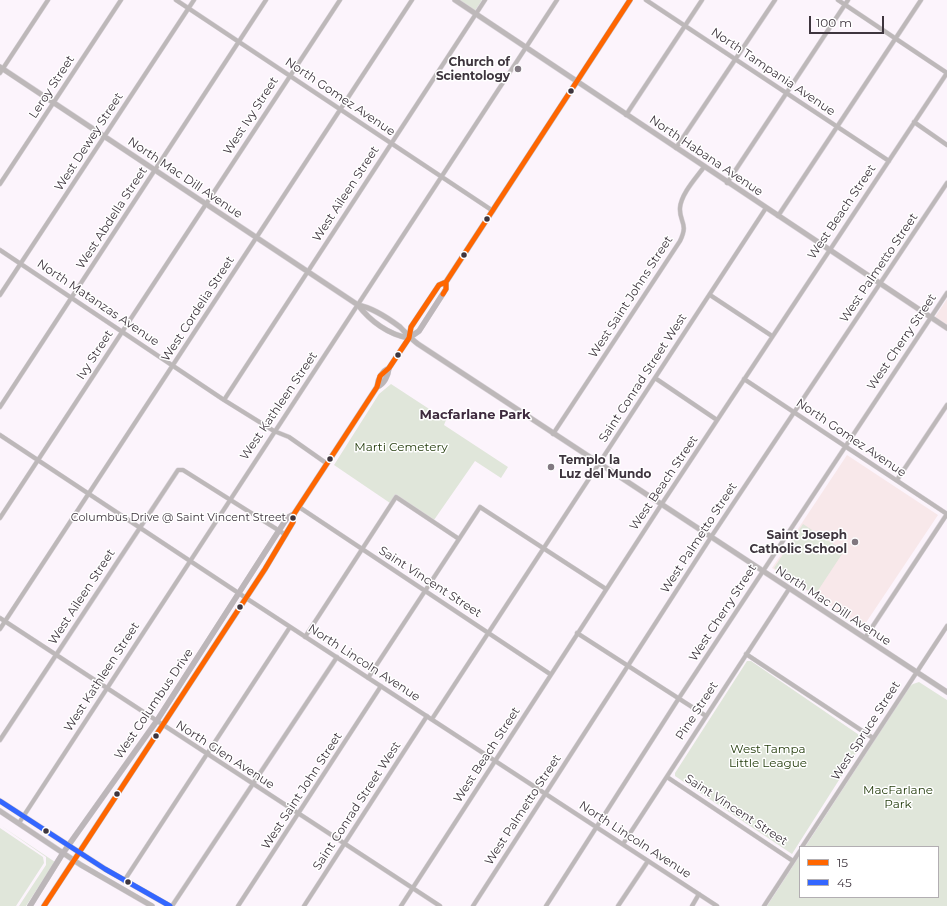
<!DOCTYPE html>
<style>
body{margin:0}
#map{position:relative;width:947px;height:906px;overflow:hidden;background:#fcf4fc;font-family:Montserrat,sans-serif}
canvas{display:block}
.legend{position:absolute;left:799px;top:846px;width:140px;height:52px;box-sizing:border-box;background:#fff;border:1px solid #b2aeb2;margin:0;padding:5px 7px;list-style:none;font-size:12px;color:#3e353e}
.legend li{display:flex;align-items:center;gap:8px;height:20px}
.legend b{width:20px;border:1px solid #b2aeb2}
.scale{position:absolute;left:809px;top:16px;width:75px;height:18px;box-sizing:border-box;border:2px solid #3e353e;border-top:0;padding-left:5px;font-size:12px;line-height:14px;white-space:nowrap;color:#3e353e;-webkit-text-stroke:3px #fff;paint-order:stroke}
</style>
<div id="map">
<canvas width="947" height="906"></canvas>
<ul class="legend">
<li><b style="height:5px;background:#f60"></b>15</li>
<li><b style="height:5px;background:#36f"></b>45</li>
</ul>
<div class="scale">100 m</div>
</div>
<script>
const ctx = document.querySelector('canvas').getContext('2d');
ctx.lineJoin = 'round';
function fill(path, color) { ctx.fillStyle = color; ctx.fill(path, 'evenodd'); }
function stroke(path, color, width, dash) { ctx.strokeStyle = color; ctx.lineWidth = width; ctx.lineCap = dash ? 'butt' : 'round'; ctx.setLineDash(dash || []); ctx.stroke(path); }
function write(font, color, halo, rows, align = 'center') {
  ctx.font = font + ' Montserrat,sans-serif'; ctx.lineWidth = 3; ctx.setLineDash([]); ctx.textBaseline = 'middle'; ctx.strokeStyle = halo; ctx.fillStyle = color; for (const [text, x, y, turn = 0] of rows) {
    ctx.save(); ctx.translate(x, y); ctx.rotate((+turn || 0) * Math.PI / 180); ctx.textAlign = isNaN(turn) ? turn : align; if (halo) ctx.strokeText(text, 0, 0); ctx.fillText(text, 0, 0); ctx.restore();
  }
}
const education = new Path2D(`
 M 947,299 L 947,325 L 935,317 Z
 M 847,455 L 938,515 L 863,627 L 772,568 Z`);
const green = new Path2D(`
 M 459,0 L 482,0 L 475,11 Z
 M 391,384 L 446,420 L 444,425 L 508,467 L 501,478 L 475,461 L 434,520 L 396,495 L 390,503 L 334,465 L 379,394 Z
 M 803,524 L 844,551 L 815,595 L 774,568 Z
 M 747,661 L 751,661 L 865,739 L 792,854 L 675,776 L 675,773 Z
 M 919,682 L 947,700 L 947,906 L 767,906 L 800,855 L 800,897 L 938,897 L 938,847 L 805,847 L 909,687 L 913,684 Z
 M 0,825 L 55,862 L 26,906 L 19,906 L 46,865 L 46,857 Z
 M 0,828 L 43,857 L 44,863 L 16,906 L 0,906 Z`);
const minor = new Path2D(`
 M 176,0 L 493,211
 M 646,0 L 889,161
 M 838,0 L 947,73
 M 0,73 L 48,0
 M 626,115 L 702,0
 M 914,122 L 947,145
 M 676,148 L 775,0
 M 727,183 L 848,0
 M 0,184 L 121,0
 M 778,216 L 921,0
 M 0,250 L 224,400 L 274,431 L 289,437 L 326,463
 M 0,295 L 194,0
 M 710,295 L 772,336
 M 655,378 L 717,420
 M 744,379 L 947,514
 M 224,400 L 485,0
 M 0,407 L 266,0
 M 553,434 L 680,241 C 689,223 679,222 680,208 C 681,194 696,178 704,167
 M 0,435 L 246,598 L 717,906
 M 897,480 L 947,405
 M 299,507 L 550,674
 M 0,518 L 340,0
 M 0,618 L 440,906
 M 0,629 L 412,0
 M 577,633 L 706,716
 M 305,637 L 396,497 L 459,539
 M 865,638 L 947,514
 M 746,654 L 873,738
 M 368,678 L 480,507 L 606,589
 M 432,719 L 766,208
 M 0,740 L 178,470 L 183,470 L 286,535
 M 667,777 L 793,861
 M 19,823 L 557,0
 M 623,844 L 789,589
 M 802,847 L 947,626
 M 124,881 L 290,627
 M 172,906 L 337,657
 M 238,906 L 381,686
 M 304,906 L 427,716
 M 401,906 L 661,505 L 947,73
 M 473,906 L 711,537 L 947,183
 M 546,906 L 679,698 L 947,293
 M 618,906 L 648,861
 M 692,906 L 699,894
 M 764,906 L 800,851`);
const tertiary = new Path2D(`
 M 455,0 L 947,328
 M 0,67 L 358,305 C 370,321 389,335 409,338
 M 358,305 C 373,308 388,318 400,327 C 406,333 411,339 418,344 L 947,692
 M 0,801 L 105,869 L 170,906
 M 0,811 L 81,865 L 152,906`);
const secondary = new Path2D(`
 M 409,338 L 419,331 L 446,289 L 446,282 L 630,0
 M 377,387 C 384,384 388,376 389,368
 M 30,906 L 63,853 L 156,722 L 287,518 L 294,514
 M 44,906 L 265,569 L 293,522 L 294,514 L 377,387 C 378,379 381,372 389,368 L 409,338 L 411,327 L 439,285 L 446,282`);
const bus1 = new Path2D(`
 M 443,294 L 446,289 L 446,282 L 630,0
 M 44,906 L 265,569 L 293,522 L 294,514 L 377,387 L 380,376 L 389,368 L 409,338 L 411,327 L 439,285 L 446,282`);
const bus2 = new Path2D(`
 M 0,801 L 105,869 L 170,906`);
const markers = [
 [518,69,4,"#807880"],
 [571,91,3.5,"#3e353e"],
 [487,219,3.5,"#3e353e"],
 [464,255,3.5,"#3e353e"],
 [398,355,3.5,"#3e353e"],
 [330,459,3.5,"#3e353e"],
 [551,467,4,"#807880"],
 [293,518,3.5,"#3e353e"],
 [855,542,4,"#807880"],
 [240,607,3.5,"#3e353e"],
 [156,736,3.5,"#3e353e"],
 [117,794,3.5,"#3e353e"],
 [46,831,3.5,"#3e353e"],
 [128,882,3.5,"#3e353e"]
];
const busNames = [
 ["Columbus Drive @ Saint Vincent Street",286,518]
];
const poiNames = [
 ["Church of",510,62],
 ["Scientology",510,76],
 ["Templo la",559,460,"left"],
 ["Luz del Mundo",559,474,"left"],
 ["Saint Joseph",847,535],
 ["Catholic School",847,549]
];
const streetNames = [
 ["North Tampania Avenue",773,72,34],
 ["Leroy Street",52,87,-57],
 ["North Gomez Avenue",340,97,34],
 ["West Ivy Street",251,116,-57],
 ["West Dewey Street",89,142,-57],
 ["North Habana Avenue",706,156,34],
 ["North Mac Dill Avenue",185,178,34],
 ["West Aileen Street",346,194,-57],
 ["West Beach Street",842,212,-56],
 ["West Abdella Street",112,218,-57],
 ["West Palmetto Street",879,268,-56],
 ["West Saint Johns Street",631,297,-57],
 ["North Matanzas Avenue",98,303,34],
 ["West Cordelia Street",198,309,-57],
 ["West Cherry Street",902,342,-56],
 ["Ivy Street",95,355,-57],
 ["Saint Conrad Street West",643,378,-57],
 ["West Kathleen Street",279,406,-56],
 ["North Gomez Avenue",851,438,34],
 ["West Beach Street",664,483,-56],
 ["West Palmetto Street",699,538,-57],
 ["Saint Vincent Street",430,582,33],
 ["West Aileen Street",82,597,-57],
 ["North Mac Dill Avenue",833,606,33],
 ["West Cherry Street",723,613,-57],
 ["North Lincoln Avenue",364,663,33],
 ["West Kathleen Street",102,677,-57],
 ["West Columbus Drive",154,704,-56],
 ["Pine Street",697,711,-57],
 ["West Spruce Street",866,731,-57],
 ["North Glen Avenue",225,755,33],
 ["West Beach Street",487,755,-57],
 ["West Saint John Street",302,791,-57],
 ["Saint Conrad Street West",357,806,-57],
 ["West Palmetto Street",523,810,-57],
 ["Saint Vincent Street",736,810,33],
 ["North Lincoln Avenue",635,840,33]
];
const parkNames = [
 ["Marti Cemetery",401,447],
 ["West Tampa",768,749],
 ["Little League",768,763],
 ["MacFarlane",898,790],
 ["Park",898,804]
];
const neighbourhoodNames = [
 ["Macfarlane Park",475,415]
];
fill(education, '#f8e8ea');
fill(green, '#e0e6da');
stroke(minor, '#d9d2d9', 5);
stroke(tertiary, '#d9d2d9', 6);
stroke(secondary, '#d9d2d9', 6);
stroke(minor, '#bdb8b9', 4);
stroke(tertiary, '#bdb8b9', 5);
stroke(secondary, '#bcb6b9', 5.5);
stroke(bus1, '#f60', 5);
stroke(bus2, '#36f', 5);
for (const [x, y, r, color] of markers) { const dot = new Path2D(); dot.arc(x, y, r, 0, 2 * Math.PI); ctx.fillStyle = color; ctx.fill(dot); stroke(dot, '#fff', 1.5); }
write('11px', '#3e353e', '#fff', busNames, 'right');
write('bold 12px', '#3e353e', '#fff', poiNames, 'right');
write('12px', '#3e353e', '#fff', streetNames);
write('12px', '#1f3807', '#fff', parkNames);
write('bold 13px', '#3e2b3e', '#fff', neighbourhoodNames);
</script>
